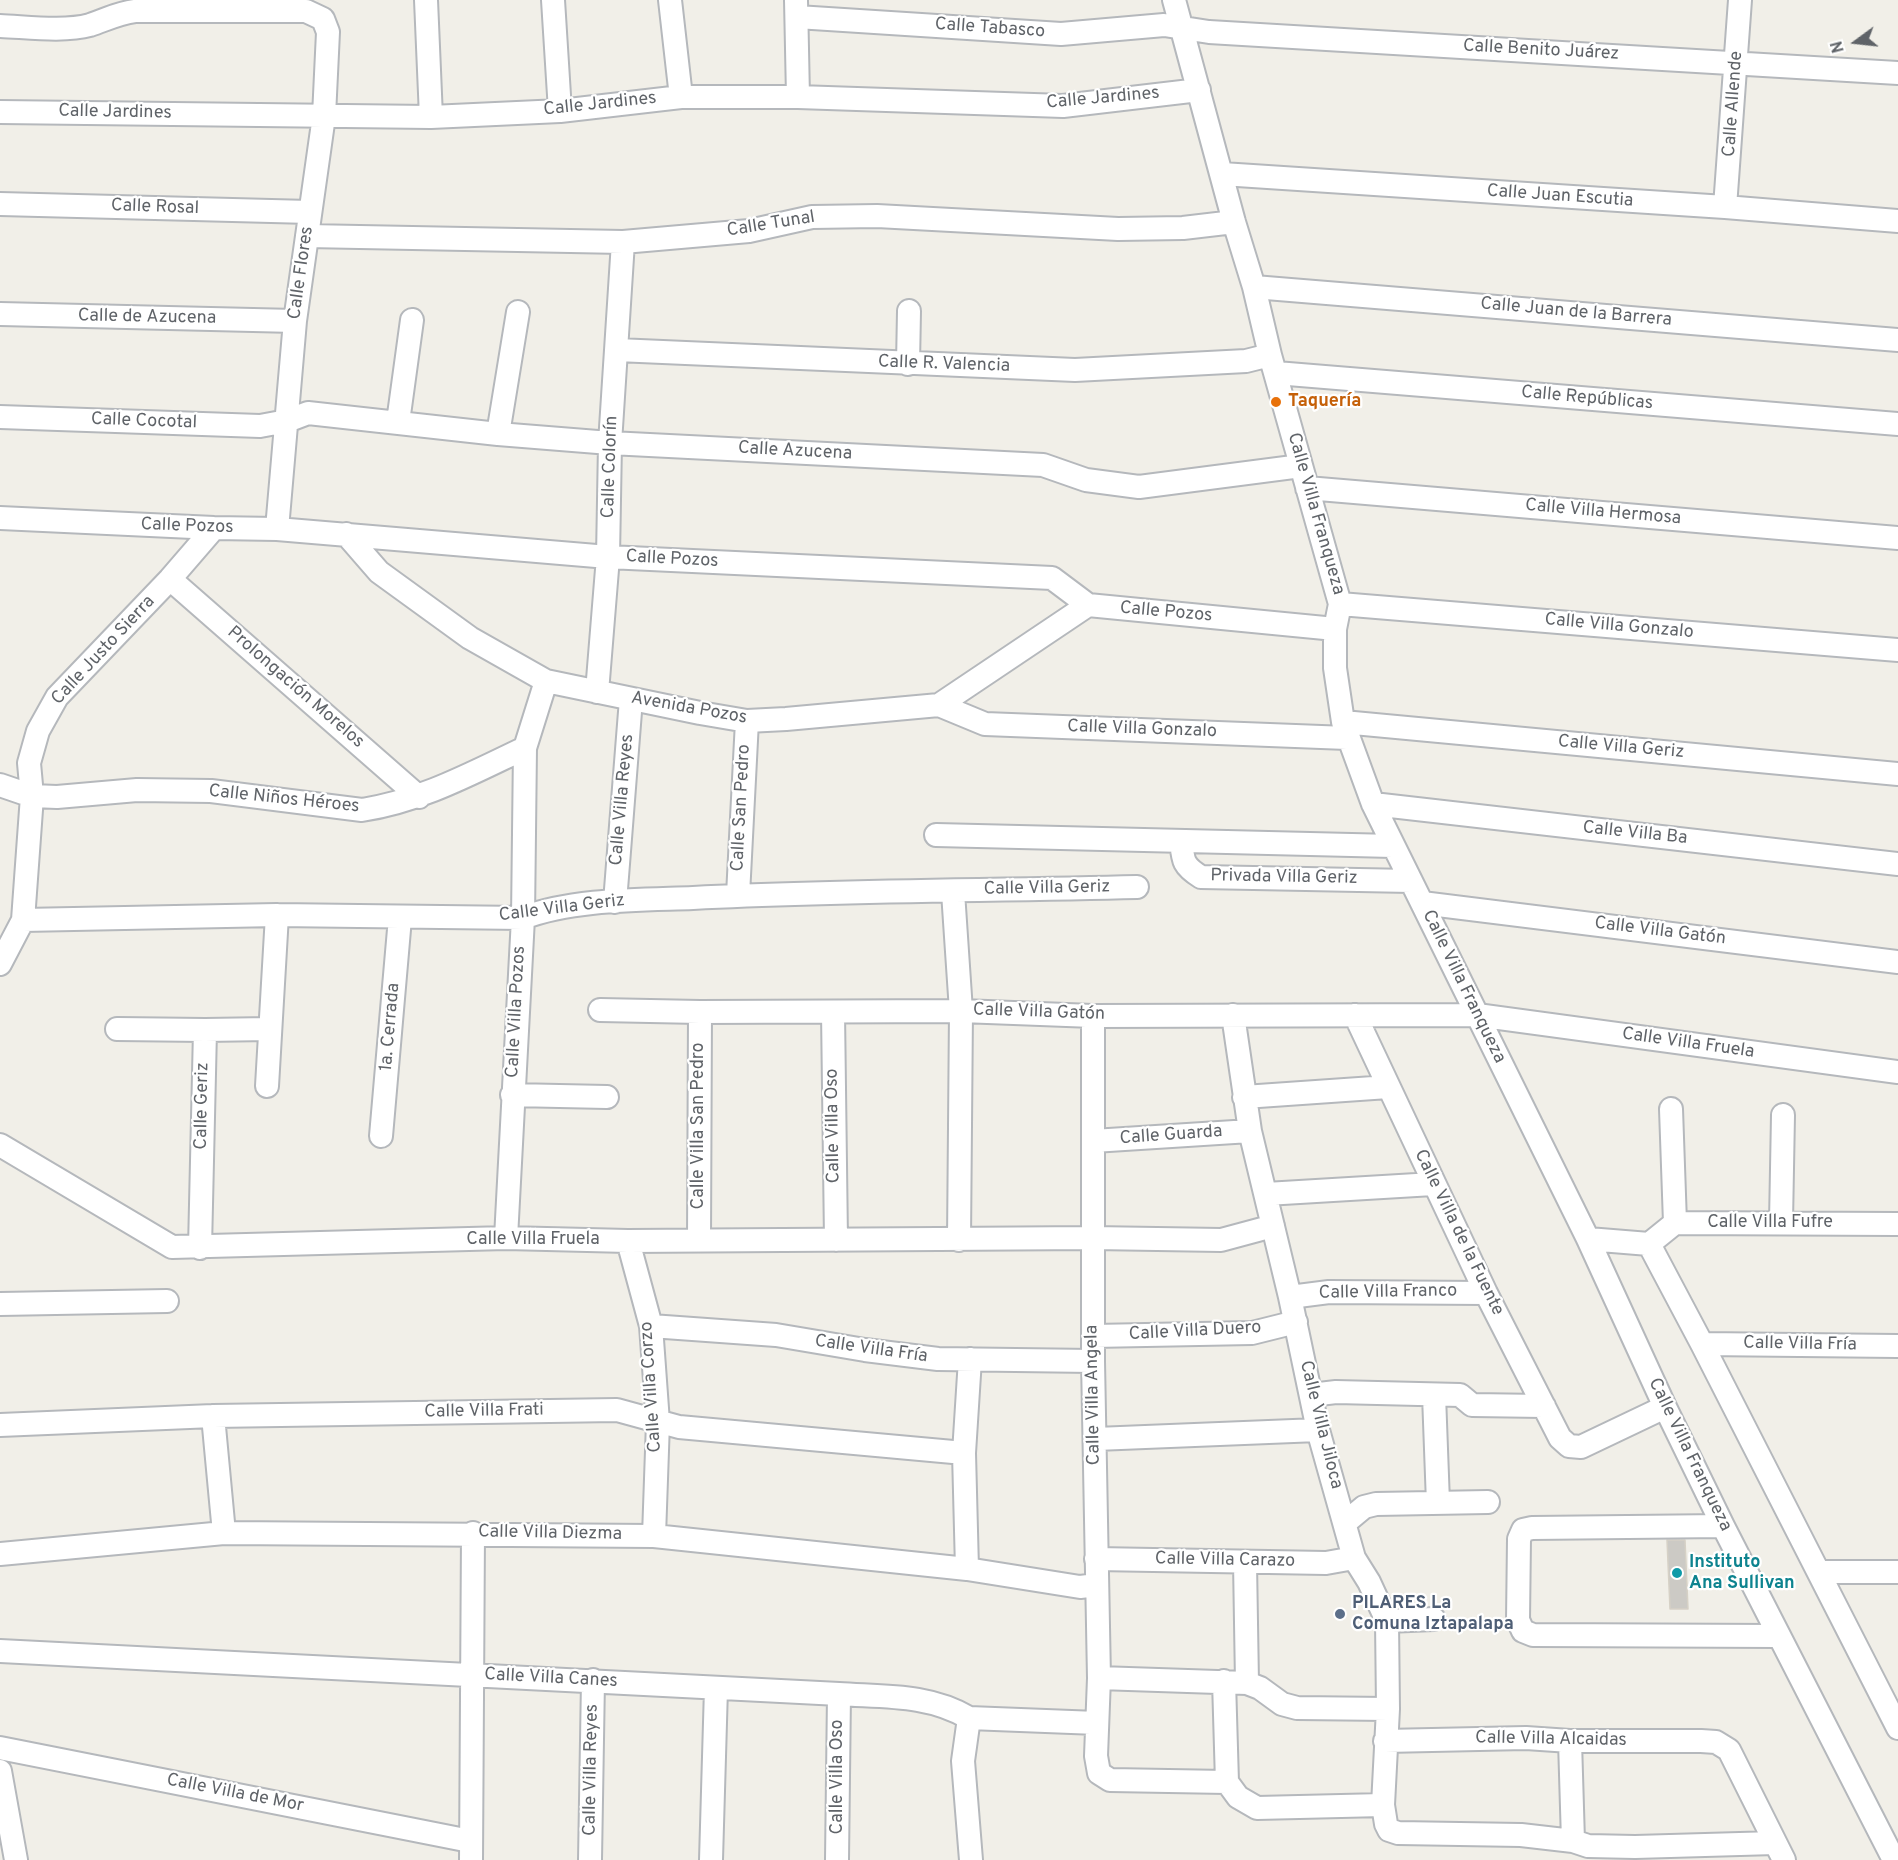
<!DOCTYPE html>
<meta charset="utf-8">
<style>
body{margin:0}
#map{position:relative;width:1898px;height:1860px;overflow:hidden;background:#f1efe8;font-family:Overpass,sans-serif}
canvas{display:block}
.north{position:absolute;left:1826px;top:12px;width:60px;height:60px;-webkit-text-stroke:4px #fff;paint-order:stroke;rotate:255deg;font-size:16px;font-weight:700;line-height:24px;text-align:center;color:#5f6368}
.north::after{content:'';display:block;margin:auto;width:21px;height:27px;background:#5f6368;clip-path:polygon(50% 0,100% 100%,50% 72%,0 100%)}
</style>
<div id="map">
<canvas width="1898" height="1860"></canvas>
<div class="north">N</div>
</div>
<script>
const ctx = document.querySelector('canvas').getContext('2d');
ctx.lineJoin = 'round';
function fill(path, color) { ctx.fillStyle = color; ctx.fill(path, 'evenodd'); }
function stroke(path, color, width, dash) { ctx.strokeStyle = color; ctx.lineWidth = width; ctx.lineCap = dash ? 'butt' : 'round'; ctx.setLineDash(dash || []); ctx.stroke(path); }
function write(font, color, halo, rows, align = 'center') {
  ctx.font = font + ' Overpass,sans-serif'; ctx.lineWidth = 4.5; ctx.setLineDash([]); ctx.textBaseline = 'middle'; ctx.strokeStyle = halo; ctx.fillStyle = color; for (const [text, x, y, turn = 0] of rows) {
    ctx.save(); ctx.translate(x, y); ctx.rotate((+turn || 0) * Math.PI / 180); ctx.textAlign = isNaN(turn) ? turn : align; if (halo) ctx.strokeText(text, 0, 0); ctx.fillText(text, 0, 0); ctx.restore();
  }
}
const building = new Path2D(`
 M 1667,1540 L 1685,1540 L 1688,1609 L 1670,1609 Z`);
const minor = new Path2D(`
 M 426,0 L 431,117
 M 553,0 L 560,111
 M 670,0 L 681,97
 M 796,0 L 798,97
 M 1174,0 L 1234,222 L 1254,287 L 1270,355 L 1340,604 L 1335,629 L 1335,668 L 1343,722 L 1373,804 L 1588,1239 L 1665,1407 L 1723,1526 L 1894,1860
 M 797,17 L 1061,34 L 1164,25 L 1209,32 L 1898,73
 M 0,26 C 27,27 64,32 90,25 C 105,20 118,13 135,11 L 306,11 L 323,19 L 328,32 L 324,116 L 295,321 L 277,529
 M 0,112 L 431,117 L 560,111 L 681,97 L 798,97 L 1063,106 L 1199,90
 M 1222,174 L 1725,207 L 1898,221
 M 0,204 L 310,212
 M 1725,207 L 1740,0
 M 307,236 L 623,242 L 749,231 L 812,217 L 877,216 L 1118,229 L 1183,228 L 1234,222
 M 1254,287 L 1898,340
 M 0,314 L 295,321
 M 617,350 L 1075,370 L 1246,361 L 1270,355
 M 908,364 L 909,311
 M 1276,373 L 1898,424
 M 0,417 L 260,426 L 287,421 L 308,413 L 498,434 L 610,443 L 1043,465 L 1086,480 L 1139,487 L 1301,466
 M 398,422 L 412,320
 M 498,434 L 518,312
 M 1307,488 L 1898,538
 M 0,518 L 214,528 L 277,529 L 608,557 L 1052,578 L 1088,605 L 1335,629
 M 346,534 L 379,572 L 470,638 L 546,681 L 700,713 L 747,721 L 786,719 L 939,705 L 1088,605
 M 170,579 L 419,797
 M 1340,604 L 1898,650
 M 597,692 L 608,557 L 610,443 L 623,242
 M 939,705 L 985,724 L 1347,738
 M 1343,722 L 1898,774
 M 0,785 L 32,796 L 57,797 L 137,790 L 211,791 L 362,810 C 421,801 472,773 525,748
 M 1373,804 L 1898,864
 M 936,835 L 1393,846
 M 1181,841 C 1183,861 1183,866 1201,877 L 1411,881
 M 953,892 L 961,1011 L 959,1240
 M 738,895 L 747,721
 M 615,902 L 631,699
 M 1422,903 L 1898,962
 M 23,920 L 277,915 L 523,918 C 572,899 640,900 693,898 C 841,890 989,891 1137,887
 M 0,964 L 23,920 L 32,796 L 29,763 L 38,731 L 57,697 L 170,579 L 214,528
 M 600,1010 L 700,1012 L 961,1011 L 1093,1016 L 1477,1015 L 1898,1072
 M 833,1012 L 836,1240
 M 1233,1015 L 1250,1131 L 1290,1297 L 1318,1430 L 1354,1558 L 1369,1582 L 1387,1621 L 1388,1709 L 1383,1805 L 1386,1824 L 1389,1830 L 1398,1833 L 1521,1835 L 1573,1841 L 1588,1846 L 1635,1847 L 1775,1843
 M 1355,1015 L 1486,1293 L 1560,1438 L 1569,1446 L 1581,1447 L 1665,1407
 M 1093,1016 L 1093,1361 L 1099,1678 L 1096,1756 L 1099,1773 L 1110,1780 L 1227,1782 L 1238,1797 L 1257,1808 L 1383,1805
 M 117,1029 L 205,1030
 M 267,1086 L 277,915
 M 512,1095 L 607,1097
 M 1244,1097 L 1388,1087
 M 1671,1109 L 1675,1223
 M 381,1136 L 400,918
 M 1093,1141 L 1250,1131
 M 0,1145 L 172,1247 L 506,1238 L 628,1241 L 1093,1238 L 1221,1240 L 1273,1226
 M 1266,1194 L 1433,1184
 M 1781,1222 L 1783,1115
 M 506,1238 L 523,918 L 525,748 L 546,681
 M 1588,1239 L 1649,1244
 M 699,1240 L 700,1012
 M 628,1241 L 651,1326 L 658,1422 L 654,1536
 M 1649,1244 L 1702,1344 L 1898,1728
 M 1649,1244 L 1675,1223 L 1898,1224
 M 200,1248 L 205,1030 L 269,1029
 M 1290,1297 L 1329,1292 L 1486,1293
 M 0,1304 L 167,1301
 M 651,1326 L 776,1335 L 865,1350 L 938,1359 L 1093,1361
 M 1093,1336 L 1252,1333 L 1296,1322
 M 1702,1344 L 1898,1346
 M 1311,1395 L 1336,1392 L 1460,1395 L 1472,1405 L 1544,1406
 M 1434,1395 L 1438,1503
 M 213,1416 L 224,1533
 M 0,1425 L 213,1416 L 617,1410 L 679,1427 L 964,1453
 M 1096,1439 L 1318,1430
 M 1346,1522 L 1364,1507 L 1376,1504 L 1488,1502
 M 1723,1526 L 1532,1528 L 1523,1530 L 1519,1539 L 1518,1620 L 1523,1631 L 1533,1635 L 1779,1636
 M 0,1554 L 224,1533 L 654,1536 L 967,1569 L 1080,1587 L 1097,1585
 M 1096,1559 L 1326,1563 L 1354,1558
 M 1245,1562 L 1247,1683
 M 967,1569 L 964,1453 L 970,1359
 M 1819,1572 L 1898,1572
 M 1387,1621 L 1434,1619
 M 0,1651 L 839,1694 C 884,1697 929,1694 969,1718 L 1097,1723
 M 1099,1678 L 1247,1683 L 1260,1688 L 1282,1704 L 1297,1708 L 1388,1709
 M 1224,1681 L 1227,1782
 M 969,1718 L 963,1761 L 971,1860
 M 1385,1741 L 1526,1738 L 1570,1741 L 1701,1741 L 1716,1742 L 1729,1750 L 1784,1860
 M 1570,1741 L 1573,1841
 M 0,1748 L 470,1841
 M 0,1771 L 16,1860
 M 471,1860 L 473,1533
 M 590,1860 L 593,1680
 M 711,1860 L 716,1688
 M 837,1860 L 839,1694`);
const markers = [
 [1276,402,6,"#e8710a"],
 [1677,1573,6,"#0f9aa8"],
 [1340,1614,6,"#5c6f8a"]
];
const streetNames = [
 ["Calle Tabasco",990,29,4],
 ["Calle Benito Juárez",1541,51,3],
 ["Calle Jardines",1103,99,-5],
 ["Calle Allende",1734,104,-86],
 ["Calle Jardines",600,105,-6],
 ["Calle Jardines",115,113,1],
 ["Calle Juan Escutia",1560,197,4],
 ["Calle Rosal",155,208,2],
 ["Calle Tunal",771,225,-9],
 ["Calle Flores",302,273,-82],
 ["Calle Juan de la Barrera",1576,313,5],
 ["Calle de Azucena",147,318,1],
 ["Calle R. Valencia",944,365,2],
 ["Calle Repúblicas",1587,399,5],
 ["Calle Cocotal",144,422,2],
 ["Calle Azucena",795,452,3],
 ["Calle Colorín",611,467,-88],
 ["Calle Villa Hermosa",1603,513,5],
 ["Calle Villa Franqueza",1315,514,74],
 ["Calle Pozos",187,527,2],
 ["Calle Pozos",672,560,3],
 ["Calle Pozos",1166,613,5],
 ["Calle Villa Gonzalo",1619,627,5],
 ["Calle Justo Sierra",104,651,-47],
 ["Prolongación Morelos",295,688,41],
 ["Avenida Pozos",689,709,10],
 ["Calle Villa Gonzalo",1142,730,2],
 ["Calle Villa Geriz",1621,748,5],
 ["Calle Niños Héroes",284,800,6],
 ["Calle Villa Reyes",623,800,-85],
 ["Calle San Pedro",742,808,-87],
 ["Calle Villa Ba",1635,834,6],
 ["Privada Villa Geriz",1284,878,1],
 ["Calle Villa Geriz",1047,889,-1],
 ["Calle Villa Geriz",562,909,-7],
 ["Calle Villa Gatón",1660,932,7],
 ["Calle Villa Franqueza",1463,987,64],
 ["Calle Villa Pozos",517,1012,-87],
 ["Calle Villa Gatón",1039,1013,2],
 ["1a. Cerrada",391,1027,-85],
 ["Calle Villa Fruela",1688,1044,8],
 ["Calle Geriz",203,1106,-89],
 ["Calle Villa San Pedro",699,1126,-90],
 ["Calle Villa Oso",834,1126,-91],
 ["Calle Guarda",1171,1136,-4],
 ["Calle Villa Fufre",1770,1223],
 ["Calle Villa de la Fuente",1458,1233,64],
 ["Calle Villa Fruela",533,1240],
 ["Calle Villa Franco",1388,1293,-1],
 ["Calle Villa Duero",1195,1332,-3],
 ["Calle Villa Fría",1800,1345,1],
 ["Calle Villa Fría",871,1350,8],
 ["Calle Villa Corzo",652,1387,-94],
 ["Calle Villa Angela",1094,1395,-91],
 ["Calle Villa Frati",484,1412,-1],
 ["Calle Villa Jiloca",1320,1425,76],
 ["Calle Villa Franqueza",1689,1455,64],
 ["Calle Villa Diezma",550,1534,1],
 ["Calle Villa Carazo",1225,1561,1],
 ["Calle Villa Canes",551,1679,3],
 ["Calle Villa Alcaidas",1551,1740,1],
 ["Calle Villa Reyes",592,1770,-89],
 ["Calle Villa Oso",838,1777,-90],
 ["Calle Villa de Mor",235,1794,11]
];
const foodNames = [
 ["Taquería",1288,402]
];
const cultureNames = [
 ["Instituto",1689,1563],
 ["Ana Sullivan",1689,1584]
];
const serviceNames = [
 ["PILARES La",1352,1604],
 ["Comuna Iztapalapa",1352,1625]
];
fill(building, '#cccac5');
stroke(building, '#d6d1c6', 1.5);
stroke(minor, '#b5b8bc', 26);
stroke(minor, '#fff', 22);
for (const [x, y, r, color] of markers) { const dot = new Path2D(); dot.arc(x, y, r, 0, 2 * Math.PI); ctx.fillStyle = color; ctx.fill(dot); stroke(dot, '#fff', 2); }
write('18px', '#5f6368', '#fff', streetNames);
write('bold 18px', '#c56008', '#fff', foodNames, 'left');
write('bold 18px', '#0d838f', '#fff', cultureNames, 'left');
write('bold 18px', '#4e5e75', '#fff', serviceNames, 'left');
</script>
